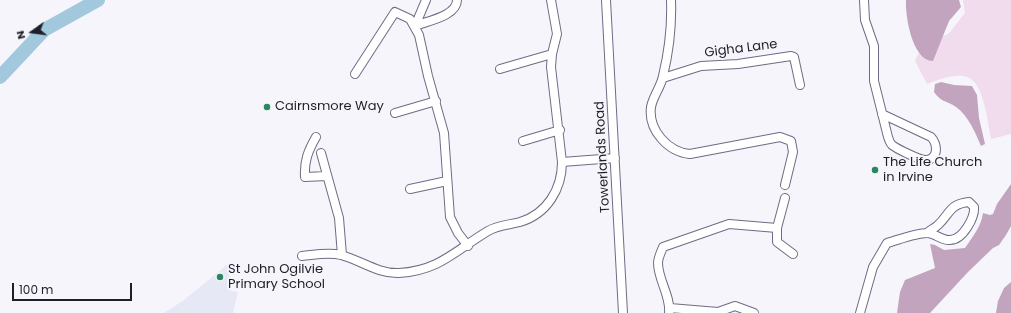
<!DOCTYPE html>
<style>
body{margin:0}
#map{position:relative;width:1011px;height:313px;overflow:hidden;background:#f5f5fb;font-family:Poppins,sans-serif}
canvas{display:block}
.north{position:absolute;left:12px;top:12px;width:40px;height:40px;-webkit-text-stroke:3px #f5f5fb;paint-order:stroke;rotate:256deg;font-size:11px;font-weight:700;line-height:16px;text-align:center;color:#1e1f29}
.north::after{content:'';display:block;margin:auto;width:14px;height:18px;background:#1e1f29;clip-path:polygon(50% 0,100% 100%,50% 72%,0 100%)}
.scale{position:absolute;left:12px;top:283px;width:120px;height:18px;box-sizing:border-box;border:2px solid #1e1f29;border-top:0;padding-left:5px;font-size:12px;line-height:14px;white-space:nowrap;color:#1e1f29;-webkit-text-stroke:3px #f5f5fb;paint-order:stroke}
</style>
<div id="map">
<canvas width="1011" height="313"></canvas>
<div class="north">N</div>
<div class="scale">100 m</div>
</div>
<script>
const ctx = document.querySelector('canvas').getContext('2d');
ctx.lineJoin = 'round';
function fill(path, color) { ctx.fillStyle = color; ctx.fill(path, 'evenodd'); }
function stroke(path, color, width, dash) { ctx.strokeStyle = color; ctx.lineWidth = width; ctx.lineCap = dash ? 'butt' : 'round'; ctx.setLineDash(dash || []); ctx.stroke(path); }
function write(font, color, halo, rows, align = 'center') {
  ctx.font = font + ' Poppins,sans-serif'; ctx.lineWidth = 3.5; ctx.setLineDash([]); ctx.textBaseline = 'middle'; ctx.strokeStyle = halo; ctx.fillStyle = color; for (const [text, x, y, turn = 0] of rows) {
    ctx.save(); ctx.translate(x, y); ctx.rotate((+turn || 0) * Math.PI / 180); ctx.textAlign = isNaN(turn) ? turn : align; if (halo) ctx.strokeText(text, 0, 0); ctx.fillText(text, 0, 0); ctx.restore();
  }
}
const built = new Path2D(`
 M 228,264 L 231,291 L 238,292 L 233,313 L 164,313 L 184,300 Z`);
const green = new Path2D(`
 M 963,0 L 1011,0 L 1011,134 L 991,139 C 988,124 984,82 967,77 C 954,73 939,80 927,84 L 915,61 C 924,39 933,43 949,33 C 953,30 960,18 965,13 Z`);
const forest = new Path2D(`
 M 906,0 L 959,0 L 961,7 L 949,21 L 933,61 C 912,61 905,15 906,0 Z
 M 941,82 L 954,85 L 972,86 L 977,95 L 979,118 L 985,144 L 981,146 C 976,134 968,115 956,107 C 946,100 942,103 934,92 L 935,84 Z
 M 1011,184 L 1011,226 L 1006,235 L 999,245 L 993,248 L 968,272 L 930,313 L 897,313 L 900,292 L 905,280 L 935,268 L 930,244 L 935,245 L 944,250 L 965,248 C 973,236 981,227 983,213 L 990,215 L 993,214 L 997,204 Z
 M 1011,282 L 1011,313 L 996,313 L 998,301 L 1004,288 Z`);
const river = new Path2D(`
 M 0,77 L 44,30 L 98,0`);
const minor = new Path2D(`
 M 551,0 L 557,34 L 552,54 L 551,67 L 562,162 L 615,158
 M 606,0 L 623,313
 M 671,0 C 672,26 669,51 663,76 C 661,87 653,96 651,107 C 648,130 668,152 690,154 L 780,137 L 791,141 L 793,152 L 785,185
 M 864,0 L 865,20 L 874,46 L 874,81 L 887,133 C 888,137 889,142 892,145 C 897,149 918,159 924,160 C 939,161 938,144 931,137 L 882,114
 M 415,26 C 427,21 457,16 457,0
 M 415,26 L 426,0
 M 500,69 L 552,54
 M 355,74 L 395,12 L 410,19 L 419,35 L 428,76 L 444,133 L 450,217 L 458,233 L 468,246
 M 663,78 L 701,66 L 738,64 L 791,56 L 794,57 L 800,85
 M 395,113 L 436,101
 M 316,137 C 308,151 304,161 305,177 L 327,176
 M 523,141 L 560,130
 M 321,153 L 339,218 L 342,255
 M 410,189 L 447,181
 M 785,198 L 777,228 L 777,242 L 793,254
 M 302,256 C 314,255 328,252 341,255 C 360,260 378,274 399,273 C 439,271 456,250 488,231 C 498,225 509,225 520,222 C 547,214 562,189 562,162
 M 670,308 L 718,312 L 735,306 L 754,313
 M 669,313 C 671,296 658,280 658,263 C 658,258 661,252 663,247 L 729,224 L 777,228
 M 860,313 L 873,267 L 887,243 C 898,240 916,233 927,233 C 935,233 942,241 950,240 C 963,240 975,217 974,207 L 969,202 C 949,204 950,214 938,225 C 935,228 930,230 927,233`);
const markers = [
 [267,107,4,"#28875e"],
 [875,170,4,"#28875e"],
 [220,277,4,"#28875e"]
];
const streetNames = [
 ["Gigha Lane",741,49,-7],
 ["Towerlands Road",603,157,-93]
];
const poiNames = [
 ["Cairnsmore Way",275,107],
 ["The Life Church",883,163],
 ["in Irvine",883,178],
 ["St John Ogilvie",228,270],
 ["Primary School",228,285]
];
fill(built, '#e6e8f5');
fill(green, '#f1dcee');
fill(forest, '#c2a4be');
stroke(river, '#a2c8dd', 14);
stroke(minor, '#6c6d84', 10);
stroke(minor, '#fff', 8);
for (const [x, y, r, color] of markers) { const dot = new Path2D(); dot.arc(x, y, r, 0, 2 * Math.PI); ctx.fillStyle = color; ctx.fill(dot); stroke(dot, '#f5f5fb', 1.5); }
write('13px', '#1e1f29', '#f5f5fb', streetNames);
write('13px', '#1e1f29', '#f5f5fb', poiNames, 'left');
</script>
